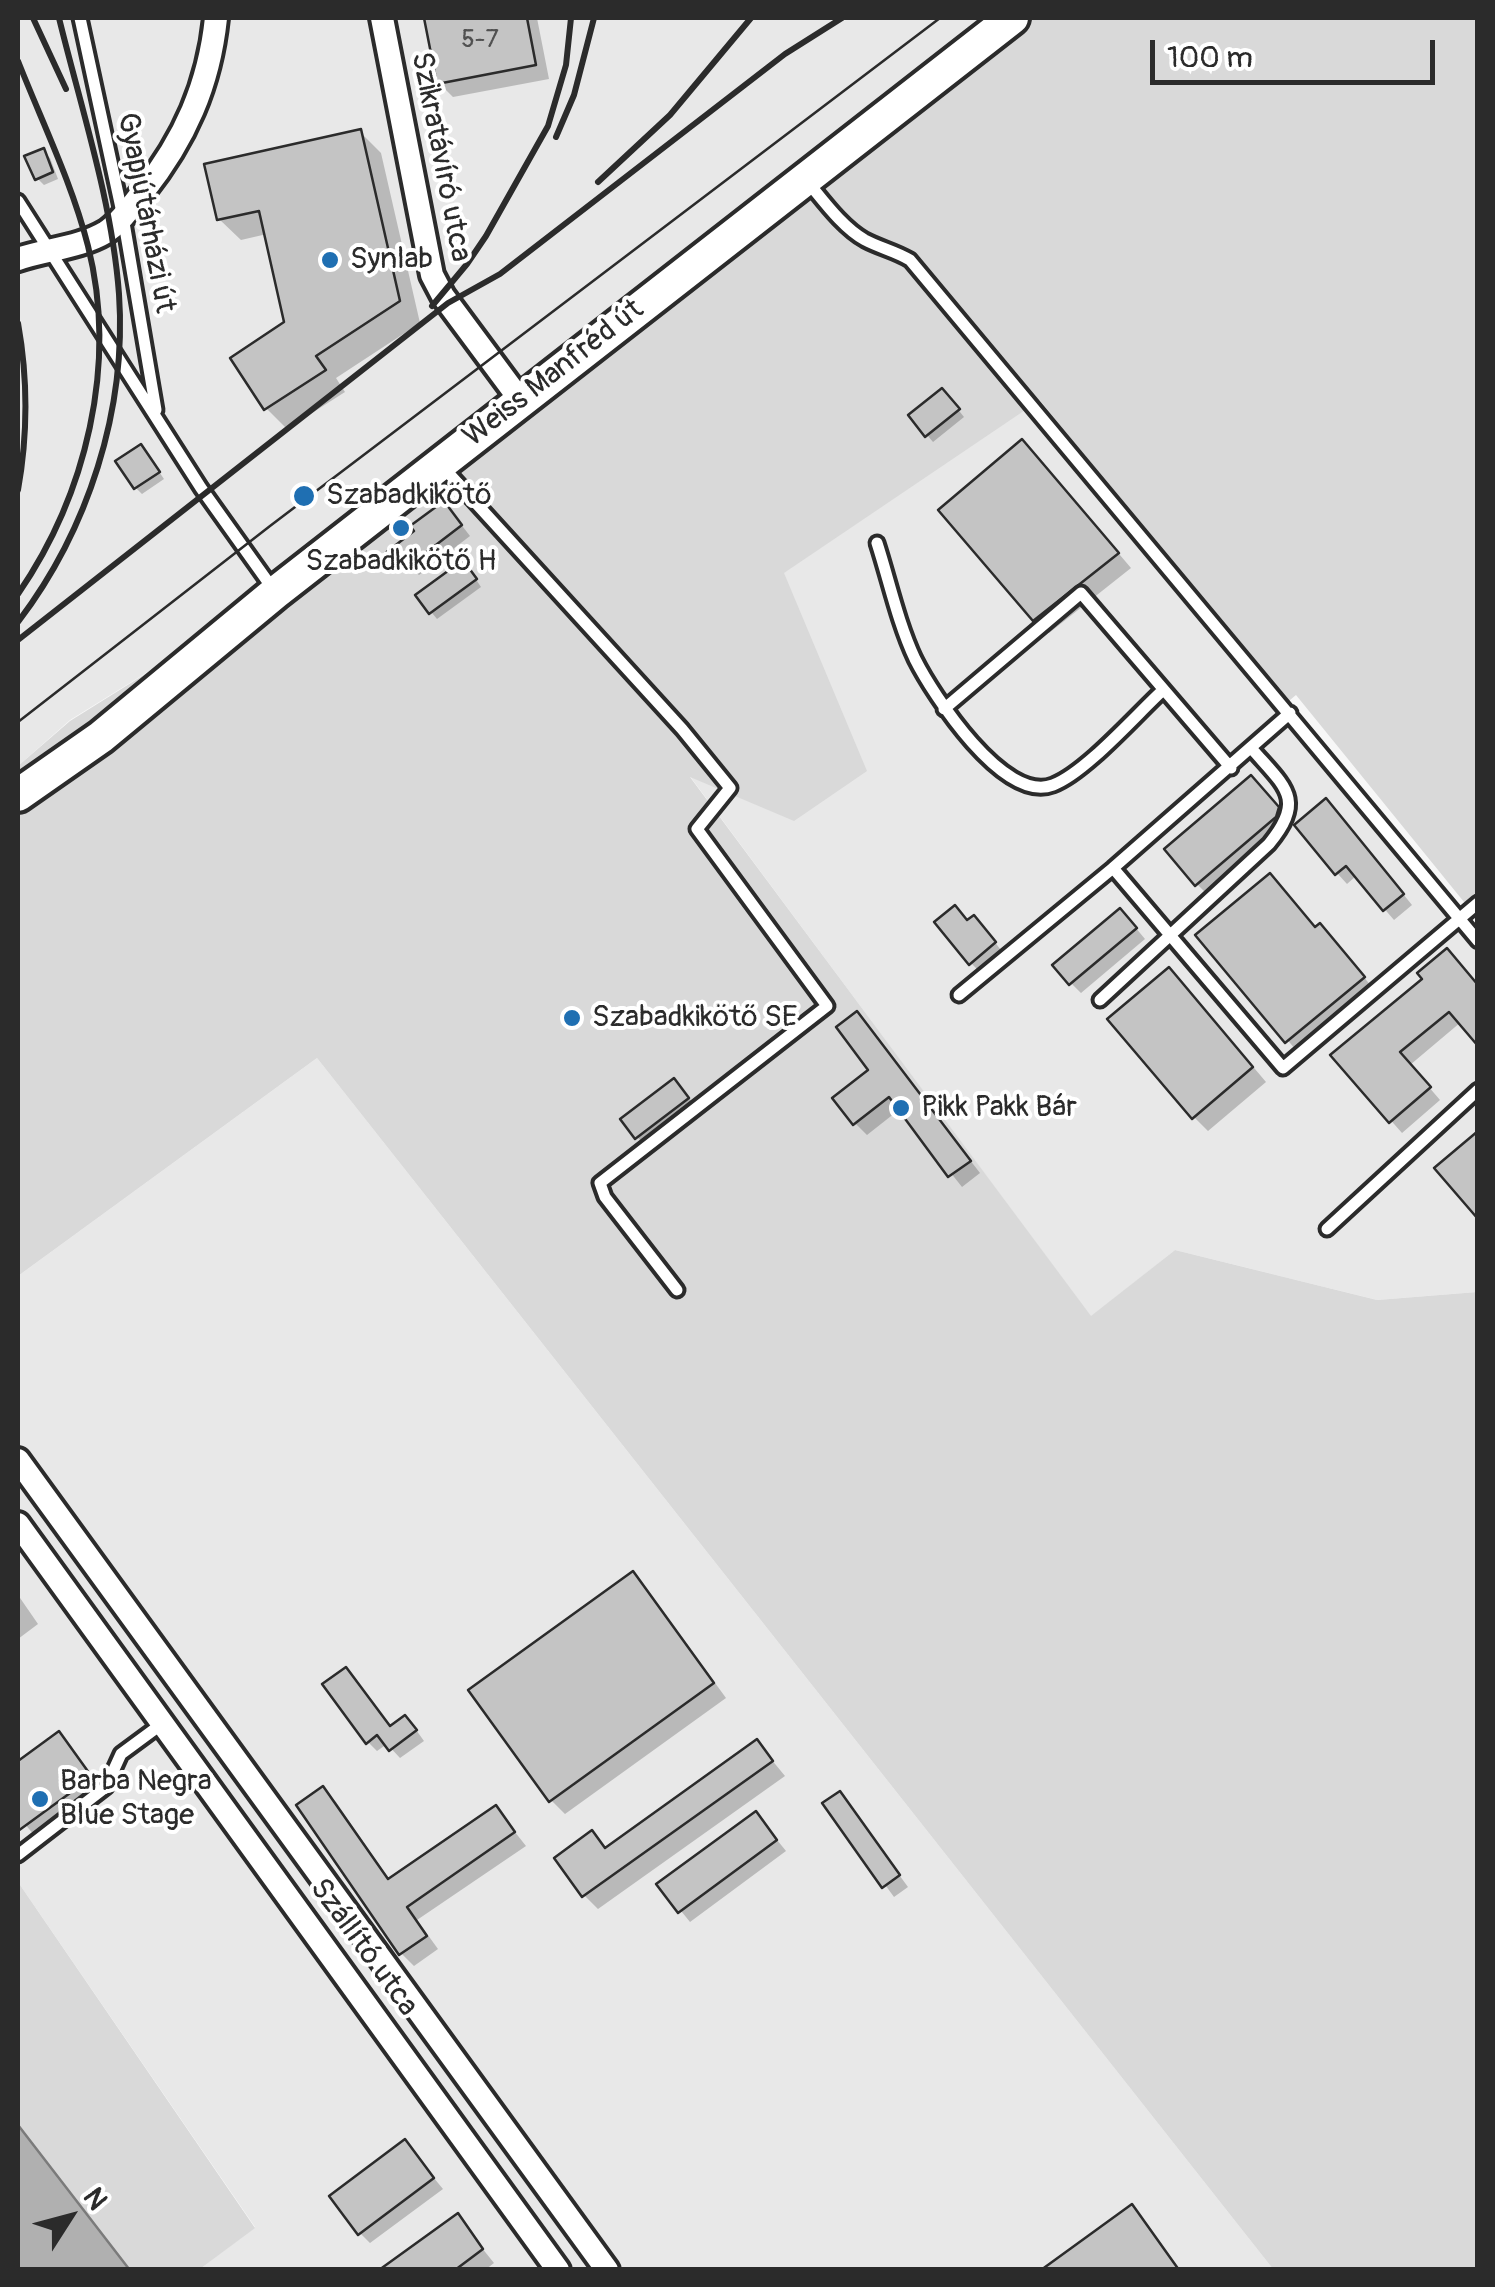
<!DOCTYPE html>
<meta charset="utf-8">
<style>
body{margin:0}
#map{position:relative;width:1495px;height:2287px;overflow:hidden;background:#f7f7f7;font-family:Pangolin,sans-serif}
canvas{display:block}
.frame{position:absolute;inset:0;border:20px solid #2b2b2b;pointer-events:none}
.north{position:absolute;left:20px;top:2167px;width:100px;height:100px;-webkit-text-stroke:8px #fff;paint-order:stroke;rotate:54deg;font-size:28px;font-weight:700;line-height:40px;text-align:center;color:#2b2b2b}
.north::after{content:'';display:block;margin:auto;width:35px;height:45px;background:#2b2b2b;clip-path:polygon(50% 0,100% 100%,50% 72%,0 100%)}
.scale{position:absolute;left:1150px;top:40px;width:285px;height:45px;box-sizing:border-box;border:5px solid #2b2b2b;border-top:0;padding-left:12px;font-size:30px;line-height:35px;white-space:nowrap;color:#2b2b2b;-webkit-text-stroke:8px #fff;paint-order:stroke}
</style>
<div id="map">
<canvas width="1495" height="2287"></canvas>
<div class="frame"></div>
<div class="north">N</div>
<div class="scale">100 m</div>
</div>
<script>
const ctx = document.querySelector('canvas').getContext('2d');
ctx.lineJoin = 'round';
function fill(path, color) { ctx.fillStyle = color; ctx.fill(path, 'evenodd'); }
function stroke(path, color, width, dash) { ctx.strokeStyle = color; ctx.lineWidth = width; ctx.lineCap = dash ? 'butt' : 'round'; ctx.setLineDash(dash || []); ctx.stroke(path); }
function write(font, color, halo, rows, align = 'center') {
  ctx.font = font + ' Pangolin,sans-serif'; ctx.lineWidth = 8; ctx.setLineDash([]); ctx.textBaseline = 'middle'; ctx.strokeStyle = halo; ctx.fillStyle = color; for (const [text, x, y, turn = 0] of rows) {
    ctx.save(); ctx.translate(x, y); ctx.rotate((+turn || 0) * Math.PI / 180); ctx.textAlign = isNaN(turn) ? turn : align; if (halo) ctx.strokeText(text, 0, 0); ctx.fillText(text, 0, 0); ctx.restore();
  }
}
const built = new Path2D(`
 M 18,18 L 1012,18 L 275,593 L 70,720 L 18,766 Z
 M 1040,399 L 1284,705 L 1477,940 L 1477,1292 L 1377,1300 L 1175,1250 L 1091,1317 L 689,775 L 794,820 L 783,573 Z
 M 317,1058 L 1273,2269 L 200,2269 L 255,2227 L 18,1882 L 18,1276 Z`);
const green = new Path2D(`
 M 1012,18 L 1477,18 L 1477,918 L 1296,695 L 1284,705 L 1040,400 L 784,573 L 867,771 L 794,821 L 690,777 L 1091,1316 L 1175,1250 L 1377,1300 L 1477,1292 L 1477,2269 L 1273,2269 L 317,1058 L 18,1276 L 18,766 L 70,721 L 275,593 Z
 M 18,1882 L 255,2228 L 200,2269 L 129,2269 L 18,2125 Z`);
const water = new Path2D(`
 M 18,2125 L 129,2269 L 18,2269 Z`);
const shadow = new Path2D(`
 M 426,18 L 537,18 L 549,79 L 453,97 L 439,83 Z
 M 360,132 L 381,153 L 420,323 L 336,378 L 345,392 L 287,429 L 266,408 L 287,324 L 267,234 L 241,240 L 219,219 Z
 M 43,151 L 50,158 L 58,179 L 44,185 L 37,178 Z
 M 948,397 L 964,417 L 933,442 L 911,416 Z
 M 147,454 L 164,479 L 142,494 L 135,487 Z
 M 1036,456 L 1131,568 L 1049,633 L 942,510 Z
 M 453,514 L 470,536 L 419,575 L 412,569 L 405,574 L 395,564 Z
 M 469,569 L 481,587 L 437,619 L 418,596 Z
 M 1261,788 L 1288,820 L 1207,894 L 1197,884 Z
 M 1336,811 L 1412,905 L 1394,920 L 1356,876 L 1347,884 L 1337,873 Z
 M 1270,876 L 1317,929 L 1333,940 L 1377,993 L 1301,1056 L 1199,935 Z
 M 1130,921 L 1145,939 L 1081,993 L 1071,983 Z
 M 968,923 L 984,928 L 1004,954 L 981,973 L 971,963 Z
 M 1425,979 L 1461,1022 L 1410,1065 L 1440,1100 L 1402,1133 L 1334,1056 Z
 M 1183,984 L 1266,1082 L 1208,1131 L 1194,1117 Z
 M 857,1014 L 980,1173 L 962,1187 L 900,1109 L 867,1135 L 855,1123 L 871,1070 Z
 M 684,1091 L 697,1109 L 648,1147 L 637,1137 Z
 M 633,1575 L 646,1588 L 726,1698 L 565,1814 L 551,1800 Z
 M 18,1595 L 38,1624 L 18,1639 Z
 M 355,1679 L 391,1728 L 414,1727 L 424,1741 L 400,1758 L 387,1744 L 377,1751 L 368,1742 Z
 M 58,1735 L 101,1789 L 35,1836 L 18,1816 L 18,1764 Z
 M 757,1742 L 785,1776 L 598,1909 L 584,1895 L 592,1834 L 607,1849 Z
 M 323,1789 L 336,1802 L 390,1881 L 496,1808 L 526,1846 L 417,1920 L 438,1949 L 414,1966 L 401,1953 Z
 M 840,1794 L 908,1887 L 894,1897 L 826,1804 Z
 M 756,1814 L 786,1851 L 690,1922 L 660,1885 Z
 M 405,2143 L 443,2189 L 370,2243 L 360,2233 Z
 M 1132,2208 L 1180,2270 L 1045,2270 Z
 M 457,2217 L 494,2263 L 485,2270 L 383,2270 Z`);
const building = new Path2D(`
 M 424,18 L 527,18 L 536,65 L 437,84 Z
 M 361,129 L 400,301 L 316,356 L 326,370 L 264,410 L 230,358 L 284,322 L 259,211 L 217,220 L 204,164 Z
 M 44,148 L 53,172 L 35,180 L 24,156 Z
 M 942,388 L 960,409 L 925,437 L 908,415 Z
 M 1022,439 L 1119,553 L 1033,621 L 938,510 Z
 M 141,444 L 160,472 L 134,489 L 115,461 Z
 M 444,501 L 462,525 L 407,567 L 401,560 L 393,566 L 384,554 L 414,531 L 410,526 Z
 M 463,560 L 477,579 L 429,614 L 415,595 Z
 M 1251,775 L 1279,807 L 1276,817 L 1195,886 L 1164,849 Z
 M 1326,798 L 1404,894 L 1383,911 L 1346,866 L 1335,875 L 1294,825 Z
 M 1270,873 L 1315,927 L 1320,923 L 1365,977 L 1285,1043 L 1195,935 Z
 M 955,905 L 967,920 L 974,915 L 996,942 L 969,965 L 934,922 Z
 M 1120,908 L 1137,928 L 1069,985 L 1052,965 Z
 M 1447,948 L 1478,985 L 1478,1046 L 1449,1012 L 1400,1052 L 1431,1087 L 1389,1123 L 1330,1055 L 1422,979 L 1417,973 Z
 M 1169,967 L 1253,1067 L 1192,1119 L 1107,1019 Z
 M 857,1011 L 971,1161 L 948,1177 L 889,1097 L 853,1125 L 832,1098 L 868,1070 L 836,1027 Z
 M 674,1078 L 689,1098 L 635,1139 L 620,1119 Z
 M 1478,1131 L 1478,1219 L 1434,1168 Z
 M 633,1571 L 714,1683 L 549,1802 L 468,1690 Z
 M 346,1667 L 390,1726 L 405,1715 L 417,1730 L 389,1751 L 377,1735 L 366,1744 L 322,1684 Z
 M 59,1731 L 92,1777 L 18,1831 L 18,1761 Z
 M 757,1739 L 773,1761 L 582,1897 L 554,1858 L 592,1830 L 605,1848 Z
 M 323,1786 L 388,1879 L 496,1805 L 515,1832 L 407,1907 L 427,1936 L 399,1955 L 296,1805 Z
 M 840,1791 L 900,1875 L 882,1888 L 822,1803 Z
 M 756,1811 L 777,1840 L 678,1913 L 656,1884 Z
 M 405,2139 L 434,2178 L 358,2235 L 329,2196 Z
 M 1132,2204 L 1179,2270 L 1041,2270 Z
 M 458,2213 L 483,2249 L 455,2270 L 379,2270 Z`);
const lane = new Path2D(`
 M 80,18 L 123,217 L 156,410
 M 807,181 C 823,200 842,227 865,240 C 880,248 895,251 910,260 L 1478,941
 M 18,201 L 201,488 L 273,589
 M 443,467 L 682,729 L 730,788 L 697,829 L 827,1006 L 600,1183 L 605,1197 L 677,1290
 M 877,543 C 889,580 898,623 915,659 C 933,695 1004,804 1053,785 C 1085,773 1135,716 1162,691
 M 944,709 L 1081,593 L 1231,768
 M 1290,713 L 1113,868 L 1283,1068 L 1478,903
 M 959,995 L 1113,868
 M 1100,1000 L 1269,844 C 1306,799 1285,787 1252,749
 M 1327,1229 L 1478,1090
 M 18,1855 L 106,1787 L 121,1754 L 163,1723`);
const street = new Path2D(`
 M 382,18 L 432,275 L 443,296 L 521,401
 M 18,259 C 47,249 79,248 106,232 C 121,222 131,206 143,192 C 185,139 209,85 216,18
 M 18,1460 L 607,2270
 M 18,1524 L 558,2270`);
const secondary = new Path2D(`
 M 18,795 L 101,737 L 275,593 L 1012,18`);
const tram = new Path2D(`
 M 18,722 L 270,526 L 940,18`);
const rail = new Path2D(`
 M 33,18 L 66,89
 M 18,61 C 42,122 72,183 88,246 C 118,365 86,495 18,594
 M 556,137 L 574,95 L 594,18
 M 598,182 L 670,115 L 751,18
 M 432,306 L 467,264 L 486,236 L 548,126 L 566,65 L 571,18
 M 18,323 C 28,379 28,434 18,490
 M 18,622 C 88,530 127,410 119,294 C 112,201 81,108 59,18
 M 18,640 L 448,303 L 500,274 L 785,54 L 842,18`);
const markers = [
 [330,260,10,"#1f6fb2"],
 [304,496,12,"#1f6fb2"],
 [401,528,10,"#1f6fb2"],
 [572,1018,10,"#1f6fb2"],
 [901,1108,10,"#1f6fb2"],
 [40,1799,10,"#1f6fb2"]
];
const numberNames = [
 ["5-7",480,41]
];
const streetNames = [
 ["Szikratávíró utca",440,157,79],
 ["Gyapjútárházi út",145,213,79],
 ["Weiss Manfréd út",554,374,-38],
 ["Szállító utca",363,1948,54]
];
const poiNames = [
 ["Synlab",350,260],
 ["Szabadkikötő",326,496],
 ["Szabadkikötő H",401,562,"center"],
 ["Szabadkikötő SE",592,1018],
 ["Pikk Pakk Bár",921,1108],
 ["Barba Negra",60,1782],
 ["Blue Stage",60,1816]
];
fill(built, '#e8e8e8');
fill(green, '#d9d9d9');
fill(water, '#b0b0b0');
stroke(water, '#7b7b7b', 2.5);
fill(shadow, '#0003');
fill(building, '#c4c4c4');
stroke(building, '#2b2b2b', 2.5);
stroke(lane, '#2b2b2b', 19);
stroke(street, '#2b2b2b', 30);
stroke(secondary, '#2b2b2b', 40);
stroke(lane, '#fff', 11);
stroke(street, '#fff', 22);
stroke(secondary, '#fff', 32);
stroke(tram, '#2b2b2b', 2.5);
stroke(rail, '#2b2b2b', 6);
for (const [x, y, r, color] of markers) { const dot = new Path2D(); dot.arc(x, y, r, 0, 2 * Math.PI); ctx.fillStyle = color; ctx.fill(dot); stroke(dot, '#fff', 4); }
write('25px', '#515151', null, numberNames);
write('30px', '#2b2b2b', '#fff', streetNames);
write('30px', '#2b2b2b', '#fff', poiNames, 'left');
</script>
